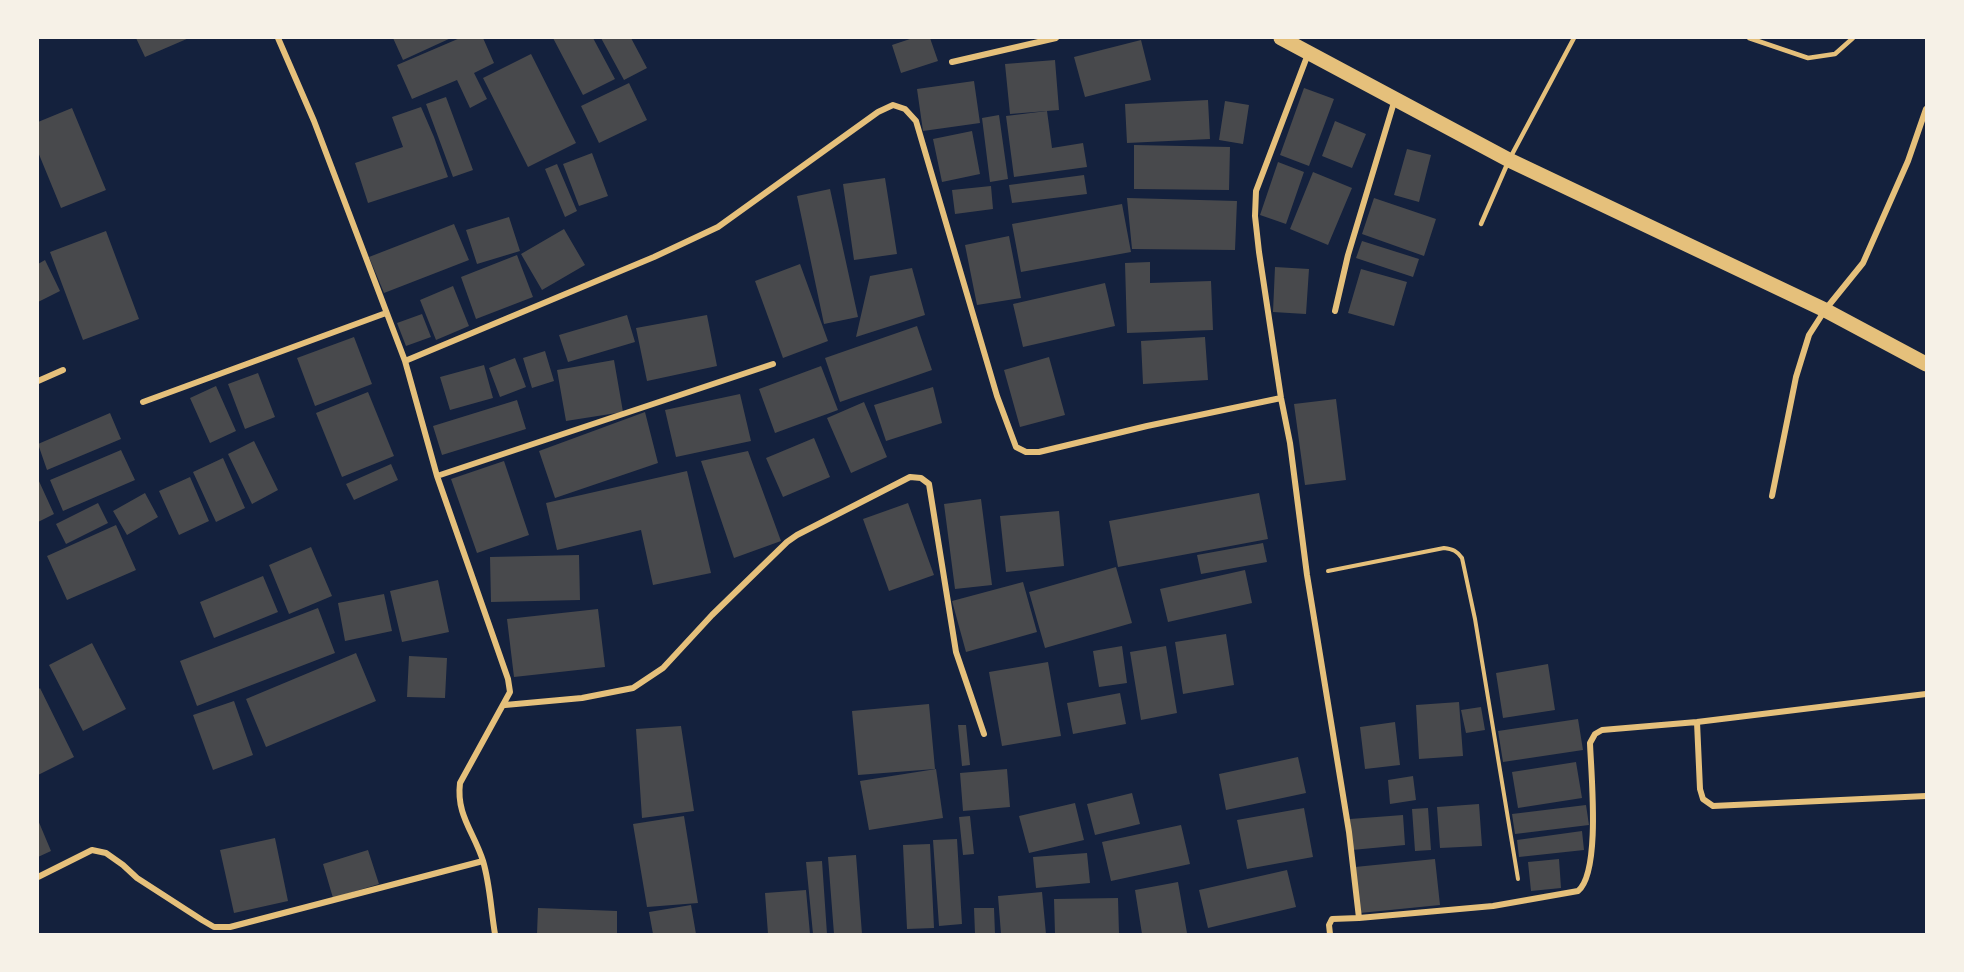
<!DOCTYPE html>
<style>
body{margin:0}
#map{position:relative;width:1964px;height:972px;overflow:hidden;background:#14213d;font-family:"IBM Plex Sans",sans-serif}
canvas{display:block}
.frame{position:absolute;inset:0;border:39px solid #f6f1e7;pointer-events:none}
</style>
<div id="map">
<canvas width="1964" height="972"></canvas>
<div class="frame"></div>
</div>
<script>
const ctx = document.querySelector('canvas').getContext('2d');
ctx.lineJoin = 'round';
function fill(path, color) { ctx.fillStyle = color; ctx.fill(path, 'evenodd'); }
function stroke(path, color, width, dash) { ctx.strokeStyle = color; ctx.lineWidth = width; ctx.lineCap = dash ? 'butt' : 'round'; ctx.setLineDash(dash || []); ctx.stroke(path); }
const building = new Path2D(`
 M 136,38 L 189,38 L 145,57 Z
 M 393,38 L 451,38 L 403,60 Z
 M 460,38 L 483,38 L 494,63 L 474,73 L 487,99 L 470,108 L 457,80 L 412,99 L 397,65 Z
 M 553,38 L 593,38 L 615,79 L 583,95 Z
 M 601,38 L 631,38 L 647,68 L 624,80 Z
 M 913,38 L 930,38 L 938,61 L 901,73 L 892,45 Z
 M 1141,40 L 1151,80 L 1085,97 L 1074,57 Z
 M 531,54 L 576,143 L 528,167 L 483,78 Z
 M 1055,60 L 1059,110 L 1010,114 L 1005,64 Z
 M 974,81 L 980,123 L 923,131 L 917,89 Z
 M 629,83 L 647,120 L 599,143 L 581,106 Z
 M 1304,88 L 1334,99 L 1309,166 L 1280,155 Z
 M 446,97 L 473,170 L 453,177 L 426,104 Z
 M 1208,100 L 1210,139 L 1127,143 L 1125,104 Z
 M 1225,101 L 1249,105 L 1243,144 L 1219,140 Z
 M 421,107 L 434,137 L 448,177 L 368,203 L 355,163 L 403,147 L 392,117 Z
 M 72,108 L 106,190 L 61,208 L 38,152 L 38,122 Z
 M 1047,111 L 1052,148 L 1083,143 L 1087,167 L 1014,177 L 1006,116 Z
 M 999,115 L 1008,179 L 990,182 L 982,118 Z
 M 1335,121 L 1366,134 L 1352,168 L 1322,156 Z
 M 972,131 L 980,174 L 942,182 L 933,139 Z
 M 1134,145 L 1230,147 L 1229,190 L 1134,189 Z
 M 1407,149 L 1431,155 L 1419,202 L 1394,195 Z
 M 592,153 L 608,196 L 579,206 L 563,164 Z
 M 1278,162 L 1304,172 L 1286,224 L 1260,215 Z
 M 557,164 L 577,211 L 565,217 L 545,169 Z
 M 1313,172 L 1352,188 L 1328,245 L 1290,229 Z
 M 1084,175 L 1087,194 L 1012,203 L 1009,185 Z
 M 885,178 L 897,254 L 854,260 L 843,184 Z
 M 991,186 L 993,209 L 955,214 L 952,190 Z
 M 830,189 L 858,317 L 824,324 L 797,196 Z
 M 1127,198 L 1237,201 L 1235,250 L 1132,249 Z
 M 1374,198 L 1436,219 L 1424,256 L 1362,234 Z
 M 1122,204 L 1131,252 L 1021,272 L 1012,224 Z
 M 509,217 L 520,251 L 477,264 L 466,230 Z
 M 454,224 L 469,260 L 384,293 L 369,257 Z
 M 564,229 L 585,265 L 542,290 L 521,254 Z
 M 106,231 L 139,319 L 83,340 L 50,252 Z
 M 1009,236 L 1021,298 L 977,305 L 965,245 Z
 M 1362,241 L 1419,259 L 1413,277 L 1356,258 Z
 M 517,255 L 533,297 L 476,319 L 461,277 Z
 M 45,260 L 60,291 L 38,302 L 38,264 Z
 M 1150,262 L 1150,283 L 1211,281 L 1213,330 L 1127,333 L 1125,263 Z
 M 800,264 L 828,341 L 783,358 L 755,281 Z
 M 1275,267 L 1309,269 L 1306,314 L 1273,312 Z
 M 912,268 L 925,315 L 856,337 L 870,276 Z
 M 1361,269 L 1407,282 L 1394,326 L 1348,313 Z
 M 1105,283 L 1115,326 L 1023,347 L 1013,304 Z
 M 453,286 L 469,326 L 436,340 L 420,300 Z
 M 422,314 L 431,337 L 406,346 L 397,323 Z
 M 627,315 L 635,342 L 568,362 L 559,335 Z
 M 707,315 L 717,366 L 647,381 L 636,328 Z
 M 917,326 L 932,370 L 840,402 L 825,358 Z
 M 354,337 L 372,384 L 315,406 L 297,358 Z
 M 1205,337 L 1208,380 L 1143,384 L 1141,341 Z
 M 545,351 L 554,381 L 532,388 L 523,358 Z
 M 1049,357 L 1065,415 L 1020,427 L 1004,370 Z
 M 515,358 L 526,387 L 500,397 L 489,368 Z
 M 614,360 L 623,412 L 566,421 L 557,370 Z
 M 484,365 L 493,398 L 450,410 L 440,377 Z
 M 821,366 L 838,410 L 775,433 L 759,389 Z
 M 258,373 L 275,417 L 245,429 L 228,384 Z
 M 216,386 L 236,431 L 210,443 L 190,398 Z
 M 933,387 L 942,423 L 886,441 L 874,405 Z
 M 368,392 L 394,456 L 342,477 L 316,413 Z
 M 740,394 L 751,441 L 676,457 L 665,410 Z
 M 1336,399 L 1346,480 L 1305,485 L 1294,404 Z
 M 517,400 L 526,429 L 442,455 L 433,426 Z
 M 864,402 L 887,457 L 851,473 L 827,418 Z
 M 645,412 L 658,463 L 555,498 L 539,451 Z
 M 110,413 L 121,439 L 47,470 L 38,444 Z
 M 814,438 L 830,477 L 783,497 L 766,458 Z
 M 254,441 L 278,490 L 252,504 L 228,454 Z
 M 121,450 L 135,480 L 63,511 L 50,480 Z
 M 748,451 L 781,541 L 734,558 L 701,461 Z
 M 223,458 L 245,508 L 216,522 L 193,472 Z
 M 504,461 L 529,535 L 477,553 L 451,479 Z
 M 391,464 L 398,480 L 354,500 L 346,484 Z
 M 687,471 L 711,573 L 653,585 L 641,530 L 557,550 L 546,503 Z
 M 190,477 L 209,521 L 179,535 L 159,491 Z
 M 38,479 L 54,514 L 38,522 Z
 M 145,493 L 158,517 L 127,535 L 113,511 Z
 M 1259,493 L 1268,539 L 1118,567 L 1109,521 Z
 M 981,499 L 992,585 L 955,589 L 944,504 Z
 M 98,503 L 108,523 L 66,544 L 56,524 Z
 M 908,503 L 934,575 L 889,591 L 863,519 Z
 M 1059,511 L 1064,566 L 1006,572 L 1000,516 Z
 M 116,525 L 136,570 L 67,600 L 47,556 Z
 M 1263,543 L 1267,562 L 1201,574 L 1197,555 Z
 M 311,547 L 332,596 L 289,614 L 269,565 Z
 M 579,555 L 580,600 L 491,602 L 490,557 Z
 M 1116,567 L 1132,623 L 1045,648 L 1029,592 Z
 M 1245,570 L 1252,603 L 1168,622 L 1160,589 Z
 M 263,576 L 278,612 L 214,638 L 200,602 Z
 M 438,580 L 449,632 L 402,642 L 390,591 Z
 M 1023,582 L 1037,632 L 966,652 L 952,601 Z
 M 384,594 L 392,631 L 345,641 L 338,603 Z
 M 318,608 L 335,653 L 197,706 L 180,661 Z
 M 598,609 L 605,667 L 514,677 L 507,619 Z
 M 1226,634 L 1234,685 L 1183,694 L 1175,642 Z
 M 92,643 L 126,709 L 83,731 L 49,665 Z
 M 1122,646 L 1127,683 L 1099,687 L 1093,651 Z
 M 1166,646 L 1177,713 L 1141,720 L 1130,652 Z
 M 356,653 L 376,701 L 266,747 L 246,699 Z
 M 409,656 L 447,658 L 445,698 L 407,697 Z
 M 1048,662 L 1061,736 L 1002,746 L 989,672 Z
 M 1548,664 L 1555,710 L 1503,718 L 1496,673 Z
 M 40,688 L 74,757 L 38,775 L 38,690 Z
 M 1120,693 L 1126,724 L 1073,734 L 1067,703 Z
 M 234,701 L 253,755 L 213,770 L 193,715 Z
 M 1459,702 L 1463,756 L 1419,759 L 1416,705 Z
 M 929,704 L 935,769 L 858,775 L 852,711 Z
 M 1481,707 L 1485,730 L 1466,733 L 1461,710 Z
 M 1578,719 L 1583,750 L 1503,762 L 1498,731 Z
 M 1395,722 L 1400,765 L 1365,769 L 1360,727 Z
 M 958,725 L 966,725 L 970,765 L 962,766 Z
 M 681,726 L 694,811 L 642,818 L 636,729 Z
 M 1298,757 L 1306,793 L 1226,810 L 1219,774 Z
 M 1576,762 L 1582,798 L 1518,808 L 1512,772 Z
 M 936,769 L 943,818 L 869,830 L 860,781 Z
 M 1007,769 L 1010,807 L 963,811 L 960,773 Z
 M 1413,776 L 1416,800 L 1390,804 L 1388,780 Z
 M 1132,793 L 1140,824 L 1095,835 L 1087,804 Z
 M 1075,803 L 1084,840 L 1029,853 L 1019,816 Z
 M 1479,804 L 1482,846 L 1440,848 L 1437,807 Z
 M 1586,805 L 1589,825 L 1515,834 L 1512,814 Z
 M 1304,808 L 1313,857 L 1247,869 L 1237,820 Z
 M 1428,808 L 1431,850 L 1415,851 L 1412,809 Z
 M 1403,815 L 1405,845 L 1352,850 L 1350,819 Z
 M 684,816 L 698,903 L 647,907 L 633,824 Z
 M 970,816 L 974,854 L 963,855 L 959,817 Z
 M 38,820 L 51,851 L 38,857 Z
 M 1181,825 L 1190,864 L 1111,881 L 1102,842 Z
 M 1582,831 L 1584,850 L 1519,857 L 1517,840 Z
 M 275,838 L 288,901 L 234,913 L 220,850 Z
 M 957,839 L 962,924 L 939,926 L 933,840 Z
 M 930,844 L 934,928 L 907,929 L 903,845 Z
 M 368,850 L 379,884 L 333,898 L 323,864 Z
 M 1087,853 L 1090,883 L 1036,888 L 1033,857 Z
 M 856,855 L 862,934 L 834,934 L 828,857 Z
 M 1435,859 L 1440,905 L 1360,913 L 1355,867 Z
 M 1559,859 L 1561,888 L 1531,891 L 1528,862 Z
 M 822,861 L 827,934 L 813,934 L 806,862 Z
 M 1287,870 L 1296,907 L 1208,928 L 1199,890 Z
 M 1178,882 L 1187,933 L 1142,934 L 1135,890 Z
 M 806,890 L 810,934 L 768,934 L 765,893 Z
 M 1042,892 L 1046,934 L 1001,934 L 998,896 Z
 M 1118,898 L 1119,934 L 1055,934 L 1054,899 Z
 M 691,905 L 696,934 L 653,934 L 649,912 Z
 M 538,908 L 617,911 L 617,934 L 537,934 Z
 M 974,908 L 994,908 L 995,934 L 975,934 Z`);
const path = new Path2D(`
 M 1328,571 L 1444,548 C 1453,549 1457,551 1462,558 L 1475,619 L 1518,879`);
const service = new Path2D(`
 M 1749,38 L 1808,58 L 1835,54 L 1853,38
 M 1481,224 L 1509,160 L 1574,38`);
const minor = new Path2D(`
 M 278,38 L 314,121 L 405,361 L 437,476 L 508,679 L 510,692 L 460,783 C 456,815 474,832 483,861 C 490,884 491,911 495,934
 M 1308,54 L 1256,191 L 1255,216 L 1259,252 L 1281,398 L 1290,443 L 1307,575 L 1349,832 L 1359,918 L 1332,919 L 1329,925 L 1330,934
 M 952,62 L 1056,38
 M 1335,311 L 1348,255 L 1395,99
 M 405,361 L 654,257 L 718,227 L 878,112 L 893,105 L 905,109 L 916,121 L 997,396 L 1016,447 L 1026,452 L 1039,452 L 1147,426 L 1281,398
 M 38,381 L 63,370
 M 143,402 L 386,313
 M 437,476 L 773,364
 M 1772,496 L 1796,377 L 1809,335 L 1825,310 L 1863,263 L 1908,161 L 1926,109
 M 505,705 L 582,698 L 633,688 L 663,668 L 712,615 L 787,542 L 797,535 L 910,477 L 921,478 L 929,484 L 956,652 L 984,734
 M 1697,722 L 1700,789 L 1703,799 L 1713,806 L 1926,796
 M 38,877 L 92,850 L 106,853 L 123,865 L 137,878 L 202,920 L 214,927 L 230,927 L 483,861
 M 1359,918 L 1493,906 L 1578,891 C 1601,872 1591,773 1590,743 L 1595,734 L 1602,730 L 1697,722 L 1926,694`);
const primary = new Path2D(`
 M 1281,38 L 1509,160 L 1825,310 L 1926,364`);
fill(building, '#48494c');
stroke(path, '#e5c07b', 4);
stroke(service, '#e5c07b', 4.5);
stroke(minor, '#e5c07b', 6);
stroke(primary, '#e5c07b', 15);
</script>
